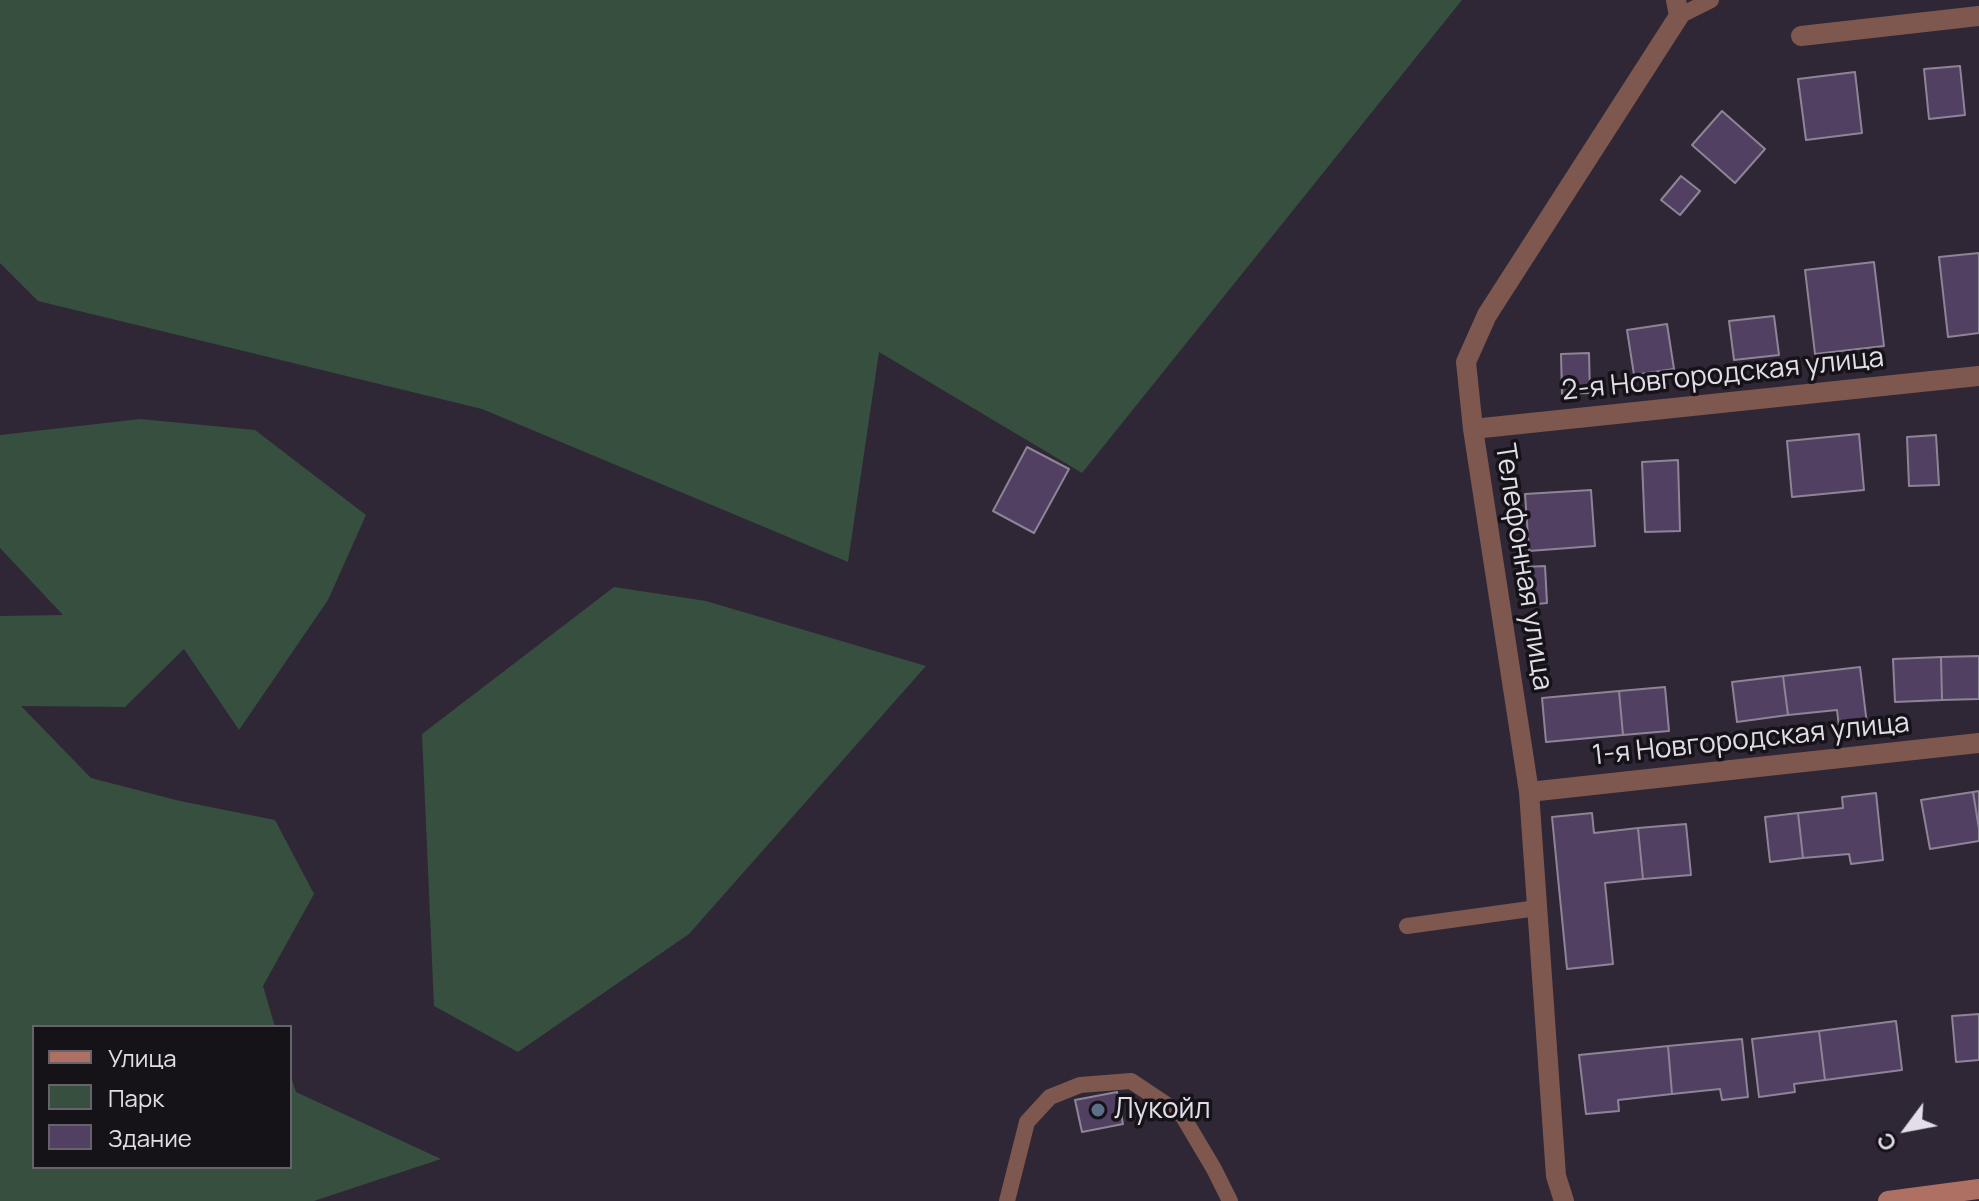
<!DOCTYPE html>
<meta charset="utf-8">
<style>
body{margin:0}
#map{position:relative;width:1979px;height:1201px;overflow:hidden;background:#2f2735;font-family:Manrope,sans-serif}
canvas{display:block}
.legend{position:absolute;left:32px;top:1025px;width:260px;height:144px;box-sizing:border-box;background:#151218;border:2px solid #67636b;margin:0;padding:10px 14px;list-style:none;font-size:24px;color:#e2dde7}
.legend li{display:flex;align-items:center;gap:16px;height:40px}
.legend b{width:40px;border:2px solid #67636b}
.north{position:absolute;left:1867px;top:1089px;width:80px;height:80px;-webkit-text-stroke:6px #151218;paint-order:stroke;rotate:238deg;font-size:22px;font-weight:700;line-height:32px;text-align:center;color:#e2dde7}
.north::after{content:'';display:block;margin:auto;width:28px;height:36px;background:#e2dde7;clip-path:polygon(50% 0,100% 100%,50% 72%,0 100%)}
</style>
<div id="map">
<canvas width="1979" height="1201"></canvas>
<ul class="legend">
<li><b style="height:10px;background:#ad7062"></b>Улица</li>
<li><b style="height:22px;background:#364f3e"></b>Парк</li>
<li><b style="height:22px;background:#524062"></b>Здание</li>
</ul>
<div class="north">С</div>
</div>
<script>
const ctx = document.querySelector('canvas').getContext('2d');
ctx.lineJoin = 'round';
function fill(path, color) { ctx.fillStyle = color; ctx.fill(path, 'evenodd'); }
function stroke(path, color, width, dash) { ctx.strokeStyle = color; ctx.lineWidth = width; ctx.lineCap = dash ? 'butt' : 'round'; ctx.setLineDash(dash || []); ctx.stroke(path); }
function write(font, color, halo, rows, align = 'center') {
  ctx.font = font + ' Manrope,sans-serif'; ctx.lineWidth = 7; ctx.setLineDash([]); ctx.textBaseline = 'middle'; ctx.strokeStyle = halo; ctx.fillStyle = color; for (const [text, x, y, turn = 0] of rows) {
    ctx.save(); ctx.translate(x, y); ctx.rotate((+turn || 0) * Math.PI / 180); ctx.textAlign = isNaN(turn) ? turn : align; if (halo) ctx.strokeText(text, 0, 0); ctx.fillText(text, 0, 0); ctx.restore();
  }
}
const green = new Path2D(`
 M 0,0 L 1462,0 L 1082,473 L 879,352 L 848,562 L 482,409 L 38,301 L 0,263 Z
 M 140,419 L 255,430 L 366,515 L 328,600 L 239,730 L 184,649 L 125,707 L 21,706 L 91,778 L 180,801 L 275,820 L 314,894 L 263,986 L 275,1027 L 34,1027 L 34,1167 L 290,1167 L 290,1074 L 296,1092 L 441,1159 L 314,1201 L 0,1201 L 0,616 L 63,615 L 0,548 L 0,435 Z
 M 614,587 L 706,601 L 926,666 L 689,934 L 518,1052 L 434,1006 L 422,734 Z`);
const building = new Path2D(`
 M 1960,66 L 1965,115 L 1929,119 L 1924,69 Z
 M 1855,72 L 1862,133 L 1806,140 L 1798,79 Z
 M 1722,111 L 1765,149 L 1735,183 L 1692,145 Z
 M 1681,176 L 1700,191 L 1680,215 L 1661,200 Z
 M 1979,253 L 1979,333 L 1948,337 L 1939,257 Z
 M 1874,262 L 1884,346 L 1815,354 L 1805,270 Z
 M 1774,316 L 1779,355 L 1734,360 L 1729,321 Z
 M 1667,324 L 1674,369 L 1634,375 L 1627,330 Z
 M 1589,353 L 1590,393 L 1562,394 L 1561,354 Z
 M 1859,434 L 1864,490 L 1792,497 L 1787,441 Z
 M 1936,435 L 1939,485 L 1909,486 L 1907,437 Z
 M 1027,447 L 1069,469 L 1034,533 L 993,511 Z
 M 1678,460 L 1680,531 L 1645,532 L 1642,462 Z
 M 1591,490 L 1595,546 L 1529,551 L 1525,494 Z
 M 1545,566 L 1547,603 L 1527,605 L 1524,567 Z
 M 1979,656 L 1979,699 L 1942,700 L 1941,657 Z
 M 1941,657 L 1942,700 L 1895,702 L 1893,659 Z
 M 1860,667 L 1867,724 L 1839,727 L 1837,710 L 1788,715 L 1783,676 Z
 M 1783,676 L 1788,715 L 1737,722 L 1732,682 Z
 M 1665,687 L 1669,731 L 1623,735 L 1619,691 Z
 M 1619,691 L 1623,735 L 1546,742 L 1542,698 Z
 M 1979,791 L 1979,829 L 1973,792 Z
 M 1973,792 L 1979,829 L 1979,841 L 1930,849 L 1921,800 Z
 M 1876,793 L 1883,860 L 1851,864 L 1849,854 L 1803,858 L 1798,813 L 1843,808 L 1842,797 Z
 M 1592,813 L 1594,833 L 1638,828 L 1643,879 L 1605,883 L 1613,964 L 1567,969 L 1552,817 Z
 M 1798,813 L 1803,858 L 1770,862 L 1765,817 Z
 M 1686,824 L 1691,875 L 1643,879 L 1638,828 Z
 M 1979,1014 L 1979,1060 L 1956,1062 L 1952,1016 Z
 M 1896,1021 L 1902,1070 L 1825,1080 L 1819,1031 Z
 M 1819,1031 L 1825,1080 L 1794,1084 L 1795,1092 L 1759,1097 L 1752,1039 Z
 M 1742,1039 L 1748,1097 L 1722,1100 L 1720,1089 L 1672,1094 L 1668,1046 Z
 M 1668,1046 L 1672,1094 L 1618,1100 L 1619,1111 L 1586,1114 L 1579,1055 Z
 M 1117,1092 L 1123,1124 L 1082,1132 L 1075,1100 Z`);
const service = new Path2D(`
 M 1679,16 L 1711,0
 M 1407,926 L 1537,908
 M 1007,1201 L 1027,1122 L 1050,1097 L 1080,1085 L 1131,1081 L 1182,1115 L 1214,1169 L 1230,1201`);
const minor = new Path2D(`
 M 1801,36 L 1979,16
 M 1473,429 L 1979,376
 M 1529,792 L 1979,743
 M 1564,1201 L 1556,1176 L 1529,792 L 1473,429 L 1466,362 L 1487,315 L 1679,16 L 1676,0`);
const secondary = new Path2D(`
 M 1888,1201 L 1979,1189`);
const markers = [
 [1098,1110,8,"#5c6f8a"]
];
const streetNames = [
 ["2-я Новгородская улица",1723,375,-6],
 ["Телефонная улица",1523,567,81],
 ["1-я Новгородская улица",1751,740,-6]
];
const poiNames = [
 ["Лукойл",1114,1110]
];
fill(green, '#364f3e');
fill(building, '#524062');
stroke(building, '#8d8596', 2);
stroke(service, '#7e584f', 16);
stroke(minor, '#7e584f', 20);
stroke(secondary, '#ad7062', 20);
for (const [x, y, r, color] of markers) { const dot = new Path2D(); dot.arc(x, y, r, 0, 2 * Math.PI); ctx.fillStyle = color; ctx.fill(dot); stroke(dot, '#151218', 3); }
write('28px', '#e2dde7', '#151218', streetNames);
write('28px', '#e2dde7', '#151218', poiNames, 'left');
</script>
